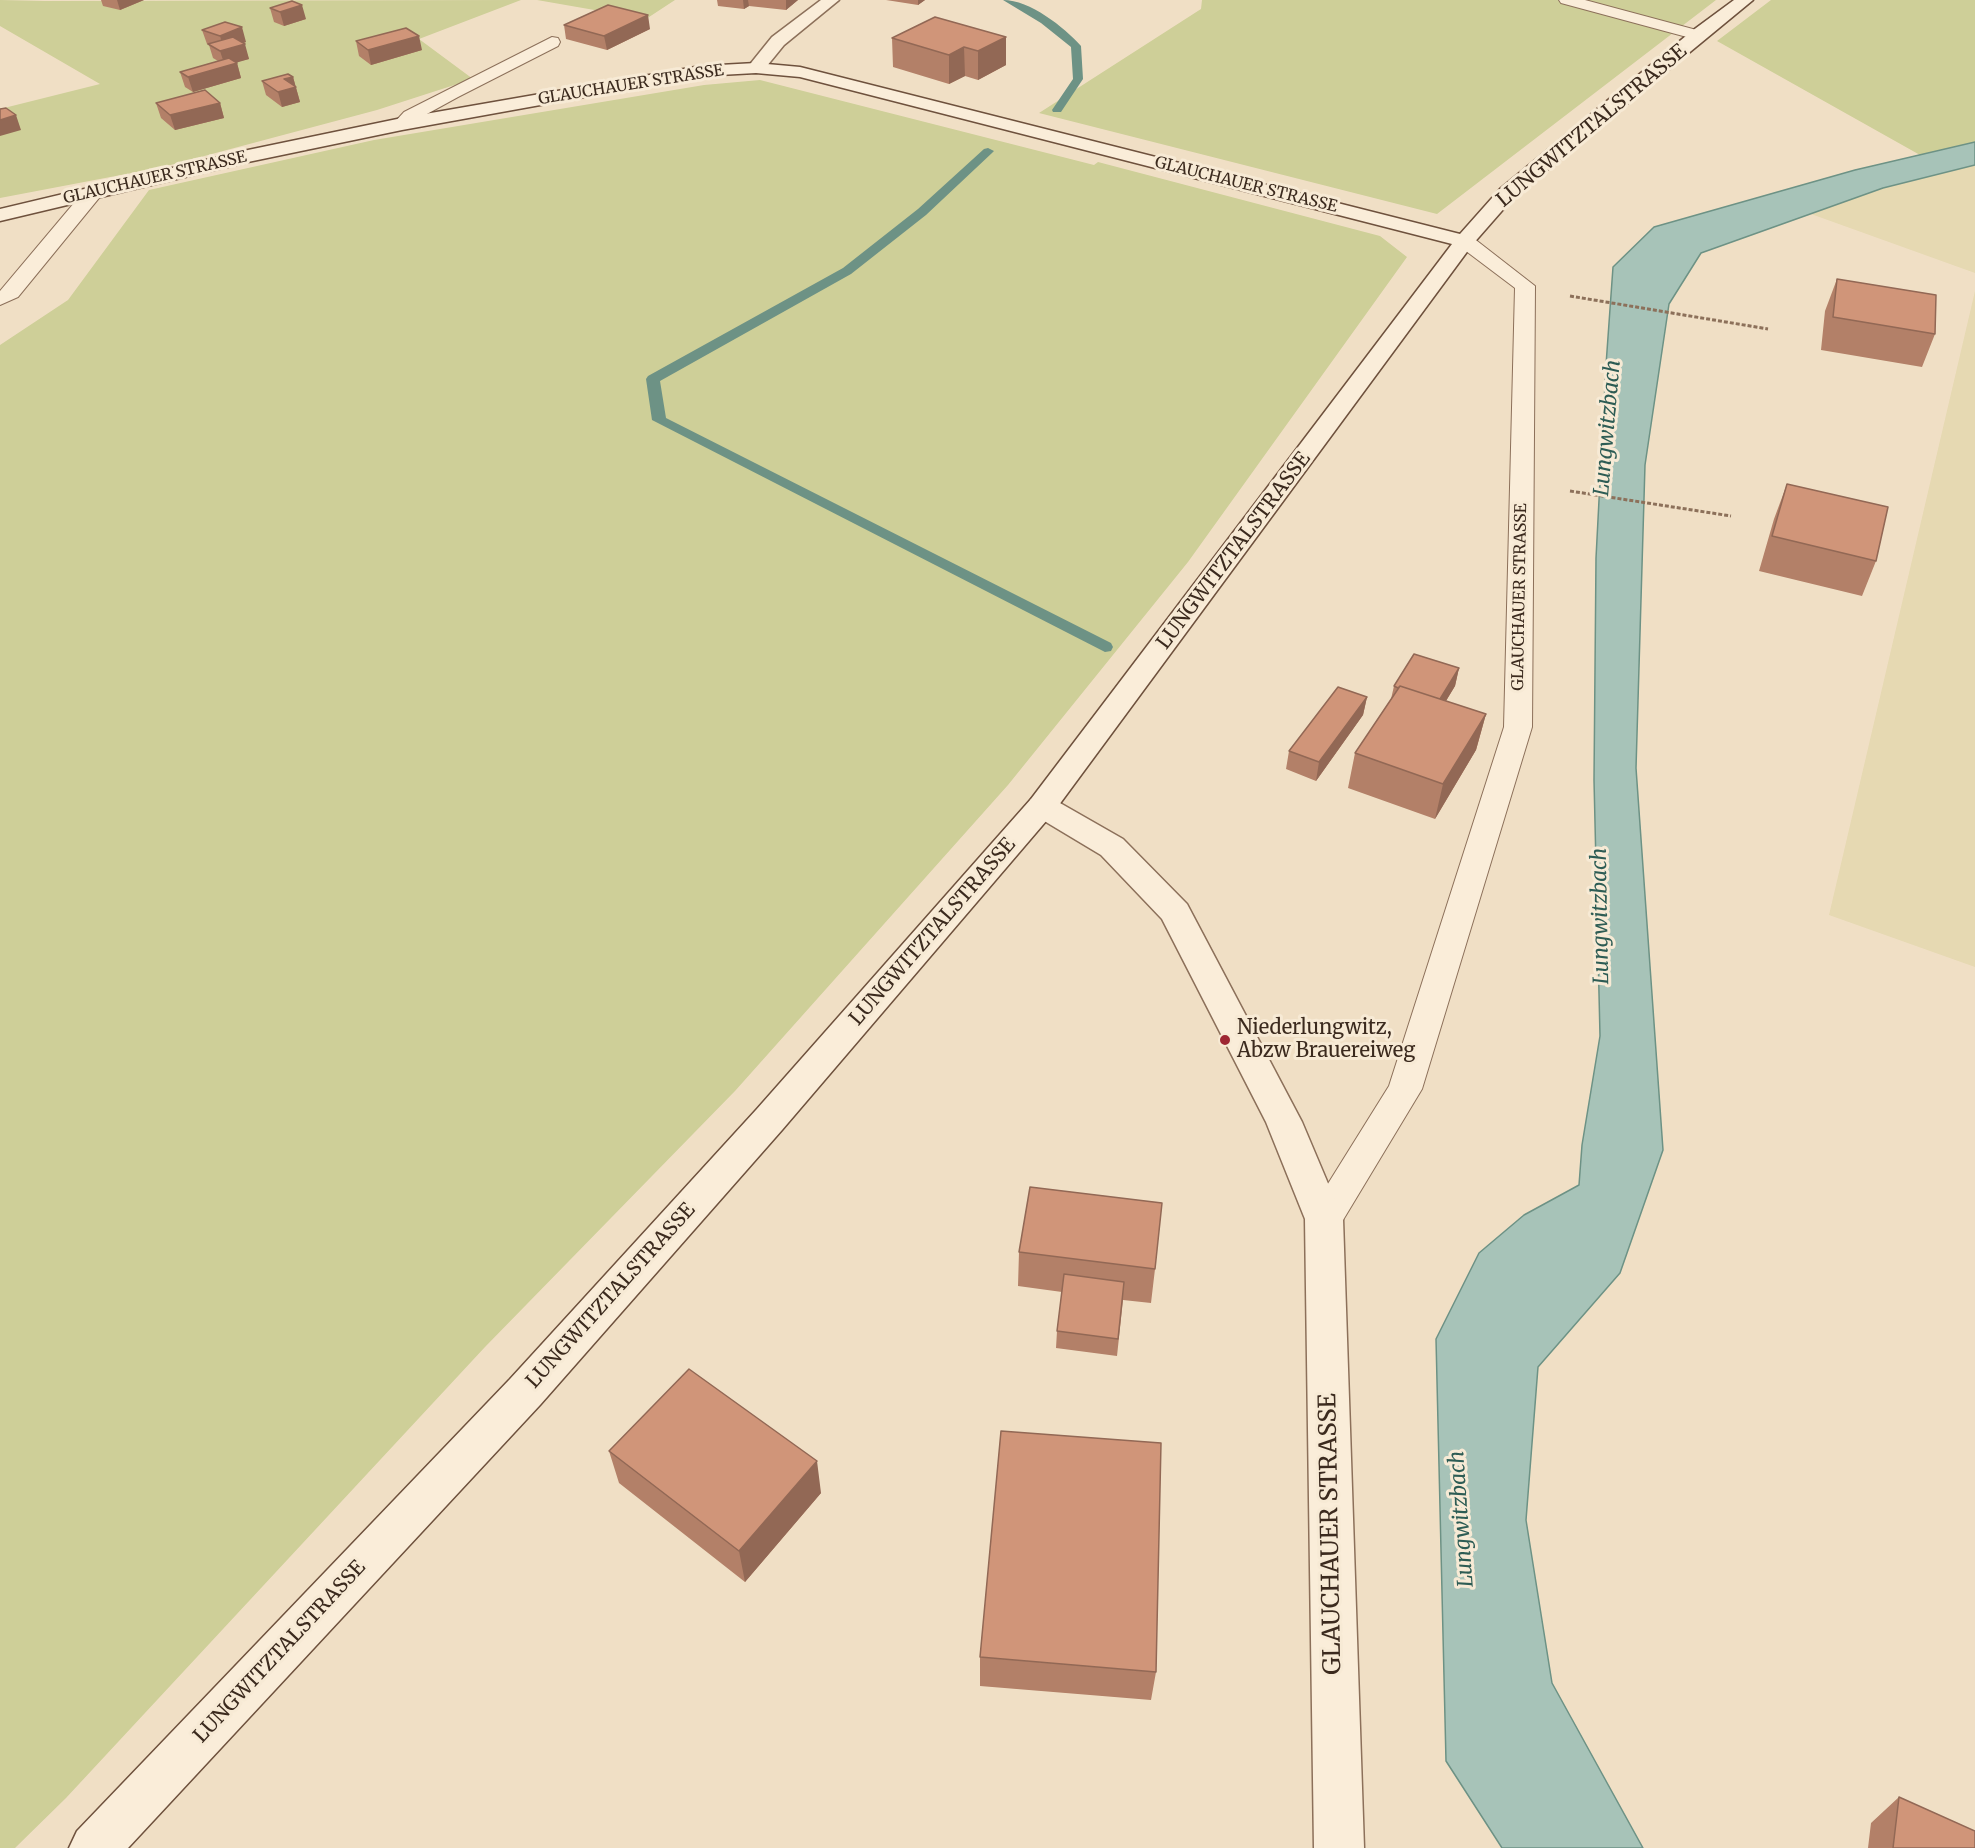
<!DOCTYPE html>
<style>
body{margin:0}
canvas{display:block;background:#f0dfc5}
</style>
<canvas width="1975" height="1848"></canvas>
<script>
const ctx = document.querySelector('canvas').getContext('2d');
ctx.lineJoin = 'round';
function fill(path, color) { ctx.fillStyle = color; ctx.fill(path, 'evenodd'); }
function stroke(path, color, width, dash) { ctx.strokeStyle = color; ctx.lineWidth = width; ctx.lineCap = dash ? 'butt' : 'round'; ctx.setLineDash(dash || []); ctx.stroke(path); }
function write(font, color, halo, rows, align = 'center') {
  ctx.font = font + ' Merriweather,serif'; ctx.lineWidth = 6; ctx.setLineDash([]); ctx.textBaseline = 'middle'; ctx.strokeStyle = halo; ctx.fillStyle = color; for (const [text, x, y, turn = 0] of rows) {
    ctx.save(); ctx.translate(x, y); ctx.rotate((+turn || 0) * Math.PI / 180); ctx.textAlign = isNaN(turn) ? turn : align; if (halo) ctx.strokeText(text, 0, 0); ctx.fillText(text, 0, 0); ctx.restore();
  }
}
const farmland = new Path2D(`
 M 1975,165 L 1975,273 L 1811,214 L 1883,188 Z
 M 1975,291 L 1975,967 L 1829,915 Z`);
const green = new Path2D(`
 M 0,0 L 45,1 L 521,0 L 419,39 L 473,79 L 377,110 L 163,167 L 0,198 L 0,109 L 100,84 L 0,26 Z
 M 537,0 L 675,0 L 646,19 Z
 M 1202,0 L 1716,0 L 1437,214 L 1039,113 L 1201,9 Z
 M 1771,0 L 1975,0 L 1975,142 L 1920,155 L 1717,41 Z
 M 760,80 L 1094,165 L 1098,162 L 1380,236 L 1407,257 L 1188,562 L 1008,785 L 735,1091 L 485,1347 L 66,1798 L 15,1848 L 0,1848 L 0,345 L 68,300 L 149,190 L 374,140 L 704,85 Z`);
const water = new Path2D(`
 M 1975,142 L 1975,165 L 1883,188 L 1701,253 L 1669,304 L 1645,465 L 1636,768 L 1663,1150 L 1620,1273 L 1538,1367 L 1526,1520 L 1552,1683 L 1643,1848 L 1502,1848 L 1446,1761 L 1436,1339 L 1479,1253 L 1524,1215 L 1579,1185 L 1582,1145 L 1600,1036 L 1594,780 L 1596,558 L 1606,365 L 1613,267 L 1654,227 L 1855,170 Z`);
const stream = new Path2D(`
 M 1003,0 C 1030,0 1064,27 1081,46 L 1083,79 L 1061,112 L 1053,112 L 1052,110 L 1073,79 L 1071,47 L 1041,23 Z
 M 988,148 L 994,151 L 992,153 L 926,215 L 851,274 L 660,381 L 666,418 L 1111,643 L 1113,647 L 1111,651 L 1105,652 L 652,420 L 646,379 L 648,376 L 843,268 L 918,209 L 984,149 Z`);
const path = new Path2D(`
 M 1570,296 L 1768,329
 M 1570,491 L 1731,516`);
const lane = new Path2D(`
 M 1559,0 L 1585,0 L 1704,32 L 1706,35 L 1698,40 L 1561,3 Z
 M 552,37 L 558,38 L 560,42 L 558,46 L 458,97 L 416,120 L 408,128 L 396,128 L 393,124 L 404,112 Z
 M 92,188 L 99,190 L 102,194 L 99,198 L 18,297 L 0,305 L 0,291 L 85,190 Z
 M 1465,235 L 1472,237 L 1535,286 L 1532,727 L 1422,1089 L 1337,1230 L 1324,1234 L 1311,1230 L 1306,1219 L 1389,1086 L 1504,727 L 1515,288 L 1458,245 L 1455,241 L 1458,237 Z`);
const street = new Path2D(`
 M 821,0 L 839,0 L 784,45 L 762,72 L 750,72 L 747,68 L 772,37 Z
 M 1042,796 L 1053,799 L 1123,839 L 1187,904 L 1302,1122 L 1343,1219 L 1364,1848 L 1314,1848 L 1305,1219 L 1266,1122 L 1162,919 L 1101,855 L 1031,813 L 1027,806 L 1031,799 Z`);
const secondary = new Path2D(`
 M 1734,0 L 1753,0 L 1514,197 L 1472,245 L 1053,813 L 782,1130 L 540,1405 L 128,1848 L 69,1848 L 77,1831 L 510,1379 L 756,1110 L 1031,799 L 1452,244 L 800,77 L 756,73 L 701,76 L 402,130 L 248,162 L 0,221 L 0,209 L 248,150 L 402,118 L 701,66 L 756,63 L 800,67 L 1460,234 L 1500,189 L 1692,31 Z`);
const wall = new Path2D(`
 M 101,0 L 144,0 L 120,10 L 103,6 Z
 M 717,0 L 798,0 L 786,10 L 749,6 L 744,9 L 718,6 Z
 M 886,0 L 925,0 L 918,5 Z
 M 270,8 L 306,19 L 284,26 L 274,22 Z
 M 564,25 L 650,29 L 607,50 L 566,39 Z
 M 202,30 L 246,42 L 243,43 L 249,59 L 236,62 L 237,63 L 241,78 L 193,92 L 185,87 L 180,72 L 218,61 L 213,58 L 209,45 L 207,44 Z
 M 1006,37 L 1006,65 L 978,80 L 965,76 L 949,84 L 893,67 L 892,38 Z
 M 356,41 L 422,50 L 371,65 L 359,56 Z
 M 293,77 L 300,102 L 282,107 L 266,95 L 262,81 Z
 M 156,103 L 220,103 L 224,118 L 175,130 L 161,118 Z
 M 1837,279 L 1935,334 L 1922,367 L 1821,350 L 1825,311 Z
 M 1787,484 L 1876,561 L 1862,596 L 1759,571 L 1774,519 Z
 M 1459,668 L 1455,686 L 1446,701 L 1486,714 L 1476,750 L 1435,819 L 1348,788 L 1355,753 L 1391,699 L 1394,686 Z
 M 1367,697 L 1363,715 L 1316,781 L 1286,769 L 1289,751 Z
 M 1019,1252 L 1155,1269 L 1151,1303 L 1123,1300 L 1117,1356 L 1056,1348 L 1057,1331 L 1062,1292 L 1018,1286 Z
 M 609,1451 L 821,1493 L 745,1582 L 619,1483 Z
 M 980,1657 L 1156,1672 L 1151,1700 L 980,1686 Z
 M 1899,1797 L 1975,1848 L 1868,1848 L 1871,1823 Z`);
const shadedWall = new Path2D(`
 M 117,0 L 144,0 L 120,10 Z
 M 743,0 L 748,0 L 749,6 L 744,9 Z
 M 786,0 L 798,0 L 786,10 Z
 M 918,0 L 925,0 L 918,5 Z
 M 302,5 L 306,19 L 284,26 L 280,12 Z
 M 648,15 L 650,29 L 607,50 L 604,36 Z
 M 242,27 L 246,42 L 224,50 L 245,44 L 249,59 L 225,66 L 220,51 L 224,50 L 220,36 Z
 M 419,36 L 422,50 L 371,65 L 368,50 Z
 M 1006,37 L 1006,65 L 978,80 L 978,51 Z
 M 964,47 L 965,76 L 949,84 L 949,55 Z
 M 237,63 L 241,78 L 193,92 L 188,77 Z
 M 293,77 L 300,102 L 282,107 L 278,92 L 284,79 Z
 M 220,103 L 224,118 L 175,130 L 170,115 Z
 M 16,115 L 21,130 L 0,136 L 0,120 Z
 M 1459,668 L 1455,686 L 1435,719 L 1439,701 Z
 M 1367,697 L 1363,715 L 1316,781 L 1319,762 Z
 M 1486,714 L 1476,750 L 1435,819 L 1443,784 Z
 M 817,1461 L 821,1493 L 745,1582 L 739,1551 Z`);
const building = new Path2D(`
 M 292,1 L 302,5 L 280,12 L 270,8 Z
 M 608,5 L 648,15 L 604,36 L 564,25 Z
 M 935,17 L 1006,37 L 978,51 L 964,47 L 949,55 L 892,38 Z
 M 225,22 L 242,27 L 220,36 L 202,30 Z
 M 406,28 L 419,36 L 368,50 L 356,41 Z
 M 233,37 L 245,44 L 220,51 L 208,44 Z
 M 229,58 L 237,63 L 188,77 L 180,72 Z
 M 288,74 L 293,77 L 284,79 L 296,87 L 278,92 L 262,81 Z
 M 205,90 L 220,103 L 170,115 L 156,103 Z
 M 6,108 L 16,115 L 0,120 L 0,109 Z
 M 1837,279 L 1936,295 L 1935,334 L 1833,317 Z
 M 1787,484 L 1888,507 L 1876,561 L 1772,536 Z
 M 1414,654 L 1459,668 L 1440,699 L 1400,686 L 1398,688 L 1394,686 Z
 M 1400,686 L 1486,714 L 1443,784 L 1355,753 Z
 M 1338,687 L 1367,697 L 1319,762 L 1289,751 Z
 M 1030,1187 L 1162,1203 L 1155,1269 L 1019,1252 Z
 M 1064,1274 L 1124,1282 L 1118,1339 L 1057,1331 Z
 M 689,1369 L 817,1461 L 739,1551 L 609,1451 Z
 M 1001,1431 L 1161,1443 L 1156,1672 L 980,1657 Z
 M 1899,1797 L 1975,1831 L 1975,1848 L 1893,1848 Z`);
const markers = [
 [1225,1040,6,"#9e2733"]
];
const farStreetnames = [
 ["GLAUCHAUER STRASSE",631,85,-9],
 ["GLAUCHAUER STRASSE",155,178,-13],
 ["GLAUCHAUER STRASSE",1246,185,14],
 ["GLAUCHAUER STRASSE",1520,597,-89]
];
const streetNames = [
 ["LUNGWITZTALSTRASSE",1592,126,-40],
 ["LUNGWITZTALSTRASSE",1234,551,-53],
 ["LUNGWITZTALSTRASSE",933,932,-49],
 ["LUNGWITZTALSTRASSE",611,1296,-48],
 ["LUNGWITZTALSTRASSE",280,1652,-47]
];
const poiNames = [
 ["Niederlungwitz,",1237,1028],
 ["Abzw Brauereiweg",1237,1051]
];
const waterNames = [
 ["Lungwitzbach",1608,428,-85],
 ["Lungwitzbach",1601,916,-91],
 ["Lungwitzbach",1462,1519,-94]
];
const nearStreetnames = [
 ["GLAUCHAUER STRASSE",1331,1534,-91]
];
fill(farmland, '#e6d9b2');
fill(green, '#cecf98');
fill(water, '#a7c3b8');
stroke(water, '#6d9285', 1.5);
fill(stream, '#6d9285');
stroke(lane, '#8c705a', 2);
stroke(street, '#8c705a', 3);
stroke(secondary, '#6e513d', 3);
stroke(path, '#8c705a', 3, [4, 2]);
fill(lane, '#faedd9');
fill(street, '#faedd9');
fill(secondary, '#faedd9');
fill(wall, '#b38068');
fill(shadedWall, '#926855');
fill(building, '#d09579');
stroke(building, '#926855', 1.5);
for (const [x, y, r, color] of markers) { const dot = new Path2D(); dot.arc(x, y, r, 0, 2 * Math.PI); ctx.fillStyle = color; ctx.fill(dot); stroke(dot, '#f7ead5', 2); }
write('16px', '#3b2a1e', '#f7ead5', farStreetnames);
write('20px', '#3b2a1e', '#f7ead5', streetNames);
write('20px', '#3b2a1e', '#f7ead5', poiNames, 'left');
write('italic 21px', '#2d5c54', '#f7ead5', waterNames);
write('24px', '#3b2a1e', '#f7ead5', nearStreetnames);
</script>
